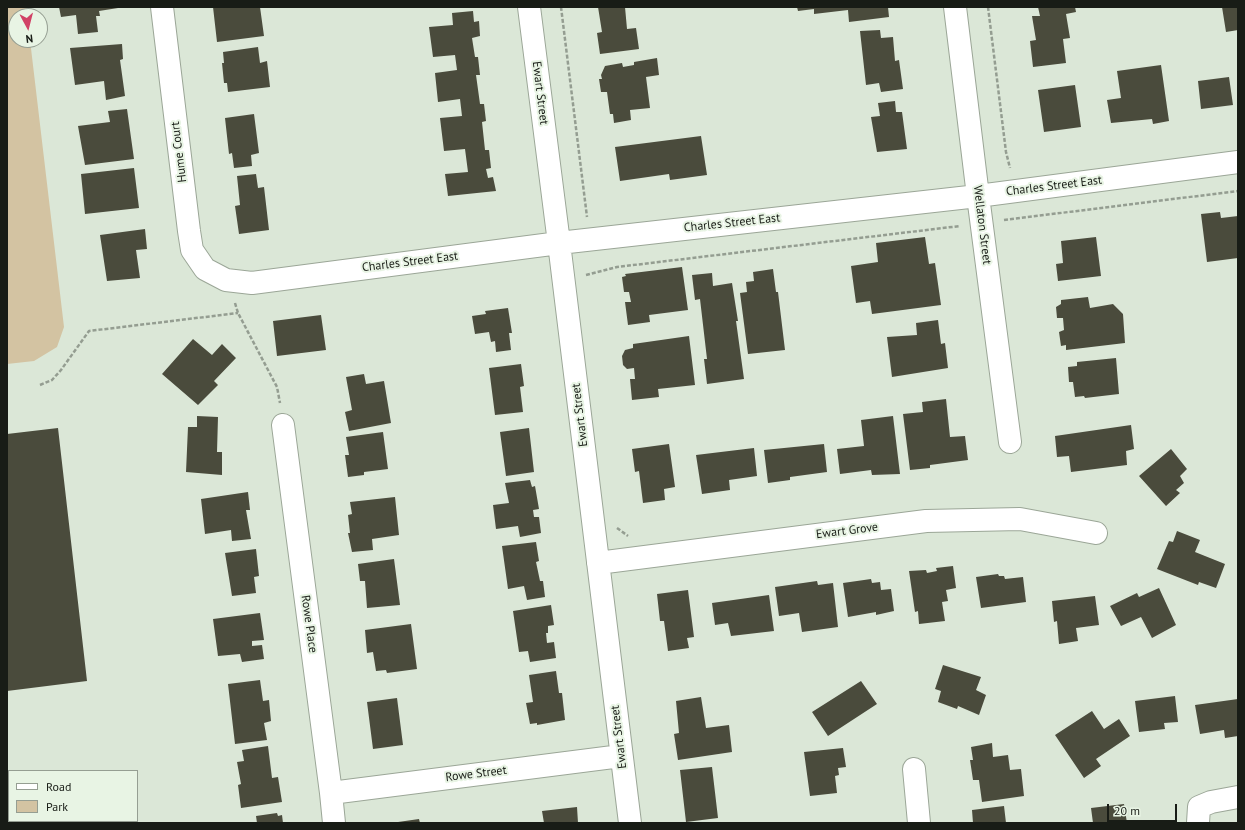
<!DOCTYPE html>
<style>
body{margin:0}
#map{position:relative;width:1245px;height:830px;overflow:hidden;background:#dbe7d7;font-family:"PT Sans",sans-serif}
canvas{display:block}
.frame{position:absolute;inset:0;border:8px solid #181c16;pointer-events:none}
.legend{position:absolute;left:8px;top:770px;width:130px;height:52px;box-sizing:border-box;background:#e8f4e4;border:1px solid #959e92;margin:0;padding:5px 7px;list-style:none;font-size:12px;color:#181c16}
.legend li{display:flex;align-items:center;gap:8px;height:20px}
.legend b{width:20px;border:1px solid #959e92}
.north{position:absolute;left:8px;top:8px;width:40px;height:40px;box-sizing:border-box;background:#e8f4e4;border:1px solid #959e92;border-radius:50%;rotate:173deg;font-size:11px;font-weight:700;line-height:16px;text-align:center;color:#181c16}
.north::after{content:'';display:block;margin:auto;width:14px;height:18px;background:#d14266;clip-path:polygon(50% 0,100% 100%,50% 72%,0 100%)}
.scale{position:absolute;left:1107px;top:804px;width:70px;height:18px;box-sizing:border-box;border:2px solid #181c16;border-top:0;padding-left:5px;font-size:12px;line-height:14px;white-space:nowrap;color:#181c16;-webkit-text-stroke:3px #e8f4e4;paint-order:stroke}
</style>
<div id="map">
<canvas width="1245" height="830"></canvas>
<div class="frame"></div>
<ul class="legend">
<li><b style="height:5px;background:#fff"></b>Road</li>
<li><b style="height:11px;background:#d3c3a2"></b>Park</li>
</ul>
<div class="north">N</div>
<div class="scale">20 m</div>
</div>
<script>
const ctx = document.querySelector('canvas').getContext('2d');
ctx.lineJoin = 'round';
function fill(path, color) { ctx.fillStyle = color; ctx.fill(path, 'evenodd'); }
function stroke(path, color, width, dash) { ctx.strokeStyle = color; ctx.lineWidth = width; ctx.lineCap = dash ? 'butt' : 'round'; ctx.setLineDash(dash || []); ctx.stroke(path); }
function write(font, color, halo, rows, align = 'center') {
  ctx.font = font + ' "PT Sans",sans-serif'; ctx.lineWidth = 4; ctx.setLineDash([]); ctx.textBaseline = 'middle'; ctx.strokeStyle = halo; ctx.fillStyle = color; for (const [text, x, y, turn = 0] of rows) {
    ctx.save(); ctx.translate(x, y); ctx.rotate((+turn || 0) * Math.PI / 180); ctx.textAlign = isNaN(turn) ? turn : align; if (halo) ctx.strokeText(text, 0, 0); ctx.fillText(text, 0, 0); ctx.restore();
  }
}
const green = new Path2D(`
 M 7,7 L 27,7 L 28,16 L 16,16 L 16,40 L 30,40 L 64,327 L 57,347 L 34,361 L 7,364 Z`);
const building = new Path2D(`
 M 59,7 L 118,7 L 118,8 L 99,11 L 100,16 L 96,16 L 98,32 L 78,34 L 76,15 L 61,17 Z
 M 213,7 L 260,7 L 264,36 L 217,42 Z
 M 598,7 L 625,7 L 627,29 L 636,28 L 639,49 L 600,54 L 597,33 L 602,32 Z
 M 797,7 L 888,7 L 889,17 L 849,22 L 848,10 L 814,14 L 814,9 L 798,11 Z
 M 1038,7 L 1075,7 L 1076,12 L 1066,14 L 1070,38 L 1063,39 L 1066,63 L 1033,67 L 1030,41 L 1036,40 L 1032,16 L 1040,16 Z
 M 1222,7 L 1238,7 L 1238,30 L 1226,32 Z
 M 473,11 L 474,22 L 479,21 L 480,36 L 472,38 L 475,57 L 478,57 L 480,75 L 476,75 L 480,104 L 484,104 L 486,121 L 482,122 L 485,150 L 489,150 L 491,168 L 486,169 L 488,178 L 493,177 L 496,191 L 448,196 L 445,174 L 468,172 L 465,149 L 444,151 L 440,118 L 462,116 L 460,99 L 438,102 L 435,73 L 457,70 L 455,55 L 433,57 L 429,27 L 453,25 L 452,13 Z
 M 880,30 L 881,38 L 893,37 L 895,61 L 899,60 L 903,89 L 881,92 L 879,83 L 866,85 L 860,31 Z
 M 122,44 L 123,59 L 120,60 L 125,96 L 106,100 L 104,81 L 75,85 L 70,48 Z
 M 258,47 L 260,63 L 267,61 L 270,87 L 228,92 L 227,83 L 224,83 L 222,63 L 224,63 L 223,52 Z
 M 657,58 L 659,75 L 646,77 L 650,108 L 630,110 L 631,120 L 614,123 L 613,114 L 610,114 L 607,92 L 601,92 L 599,79 L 602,79 L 601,75 L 605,66 L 622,63 L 623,67 L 634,65 L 634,62 Z
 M 1161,65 L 1169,121 L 1153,124 L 1152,119 L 1111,123 L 1107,100 L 1121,98 L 1117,71 Z
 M 1229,77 L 1233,105 L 1201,109 L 1198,81 Z
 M 1075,85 L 1081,127 L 1044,132 L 1038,90 Z
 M 895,101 L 896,112 L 902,112 L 907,149 L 877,152 L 871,117 L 880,116 L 878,103 Z
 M 127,109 L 134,159 L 85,165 L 78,126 L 110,122 L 108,111 Z
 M 254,114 L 259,153 L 251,155 L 252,166 L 234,168 L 232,153 L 229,154 L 225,118 Z
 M 701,136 L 707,175 L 670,180 L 669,174 L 620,181 L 615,147 Z
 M 134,168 L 139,208 L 85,214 L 81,174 Z
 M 256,174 L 258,188 L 264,187 L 269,230 L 239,234 L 235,206 L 240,205 L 237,176 Z
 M 1220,212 L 1221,218 L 1238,216 L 1238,258 L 1207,262 L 1201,214 Z
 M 145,229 L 147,249 L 136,250 L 140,278 L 107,281 L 100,235 Z
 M 925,237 L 929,264 L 935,263 L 941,305 L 872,314 L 870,301 L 856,303 L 851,266 L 878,262 L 876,243 Z
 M 1096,237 L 1101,276 L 1058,281 L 1056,264 L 1063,263 L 1061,241 Z
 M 682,267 L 688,310 L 649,315 L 650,322 L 628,325 L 625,302 L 631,302 L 629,292 L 624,292 L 622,277 L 626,276 L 625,274 Z
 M 773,269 L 776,292 L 778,292 L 785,350 L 748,354 L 740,293 L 747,292 L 746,282 L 754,281 L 753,272 Z
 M 712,273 L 713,286 L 732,283 L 738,321 L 736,321 L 744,379 L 707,384 L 704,359 L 707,359 L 700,299 L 695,300 L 692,275 Z
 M 1088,297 L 1090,308 L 1113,304 L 1123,314 L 1125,343 L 1066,350 L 1066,345 L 1061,346 L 1059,332 L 1064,330 L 1063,318 L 1057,318 L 1056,307 L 1061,304 L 1061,300 Z
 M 508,308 L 512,333 L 509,333 L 511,350 L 496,352 L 495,341 L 491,342 L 489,332 L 475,334 L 472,316 L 486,314 L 485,311 Z
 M 321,315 L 326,350 L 277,356 L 273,321 Z
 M 938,320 L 941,344 L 945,343 L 948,368 L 892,377 L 887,337 L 917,335 L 916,323 Z
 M 689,336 L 695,385 L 658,389 L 659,397 L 632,400 L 630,379 L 635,379 L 634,368 L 627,369 L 623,365 L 622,356 L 625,350 L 633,348 L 633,344 Z
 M 193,339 L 212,355 L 222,344 L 236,358 L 214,381 L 218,385 L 198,405 L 162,374 Z
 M 1116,358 L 1119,394 L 1085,398 L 1084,396 L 1075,397 L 1073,382 L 1069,382 L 1068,367 L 1077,366 L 1077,362 Z
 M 521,364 L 524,386 L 520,387 L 523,412 L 495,415 L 489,368 Z
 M 364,374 L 366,384 L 384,381 L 391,423 L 349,431 L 345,412 L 352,410 L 346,377 Z
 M 946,399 L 950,437 L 965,436 L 968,460 L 930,465 L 930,468 L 910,470 L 903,414 L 923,412 L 922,402 Z
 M 197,416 L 218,417 L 217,452 L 222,452 L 222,475 L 186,472 L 188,427 L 197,427 Z
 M 893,416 L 900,474 L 872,475 L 871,470 L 840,474 L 837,449 L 864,446 L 861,420 Z
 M 1131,425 L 1134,449 L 1126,451 L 1127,465 L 1071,472 L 1069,456 L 1057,457 L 1055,436 Z
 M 58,428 L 87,681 L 7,691 L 7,434 Z
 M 529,428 L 534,472 L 506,476 L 500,432 Z
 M 383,432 L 388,469 L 364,472 L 364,475 L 348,477 L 345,455 L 349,455 L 346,437 Z
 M 669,444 L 675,487 L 664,489 L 665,500 L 643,503 L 639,471 L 635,472 L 632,449 Z
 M 824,444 L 827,472 L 790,477 L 790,480 L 768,483 L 764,450 Z
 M 754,448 L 757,476 L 729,480 L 730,490 L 702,494 L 696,455 Z
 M 1171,449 L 1187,469 L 1180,476 L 1184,483 L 1176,490 L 1180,493 L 1166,506 L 1139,476 Z
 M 530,480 L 532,487 L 535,486 L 539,509 L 533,510 L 534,517 L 539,517 L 541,533 L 520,537 L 518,526 L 496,529 L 493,505 L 509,503 L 505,483 Z
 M 248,492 L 250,510 L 246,510 L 251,539 L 232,541 L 231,530 L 205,534 L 201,499 Z
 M 395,497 L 399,535 L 372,539 L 373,550 L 352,552 L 348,533 L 350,533 L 348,515 L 352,514 L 350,502 Z
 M 1177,531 L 1200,540 L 1195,552 L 1225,564 L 1216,588 L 1199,582 L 1198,585 L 1157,569 L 1169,541 L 1173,542 Z
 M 536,542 L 539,561 L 536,562 L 540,581 L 543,581 L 545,597 L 527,600 L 524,586 L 508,589 L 502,546 Z
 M 256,549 L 259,576 L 254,577 L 256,593 L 232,596 L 225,553 Z
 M 394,559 L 400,605 L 367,608 L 365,581 L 360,581 L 358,564 Z
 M 953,566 L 956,588 L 946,590 L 948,601 L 942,602 L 945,621 L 919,624 L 918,611 L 915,612 L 909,571 L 926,570 L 927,573 L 937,571 L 936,568 Z
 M 998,574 L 999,576 L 1004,576 L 1005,579 L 1023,577 L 1026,602 L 981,608 L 976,577 Z
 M 871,579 L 872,583 L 880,582 L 881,590 L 891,589 L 894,611 L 876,615 L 876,612 L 848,617 L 843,583 Z
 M 817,581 L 818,585 L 833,583 L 838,627 L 802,632 L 799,613 L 779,616 L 775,587 Z
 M 1159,588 L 1176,625 L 1152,638 L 1141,617 L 1121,626 L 1110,606 L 1137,593 L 1139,597 Z
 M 688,590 L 694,637 L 687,638 L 689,648 L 668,651 L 664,621 L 660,621 L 657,594 Z
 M 769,595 L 774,631 L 731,636 L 728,623 L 715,625 L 712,603 Z
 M 1095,596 L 1099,625 L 1076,628 L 1078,641 L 1059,644 L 1057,621 L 1054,622 L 1052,601 Z
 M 551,605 L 554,625 L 548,626 L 548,633 L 546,633 L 547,643 L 554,642 L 556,658 L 530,662 L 528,651 L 519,652 L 513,611 Z
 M 260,613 L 264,640 L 252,641 L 252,646 L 262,645 L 264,659 L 242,662 L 240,654 L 218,656 L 213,619 Z
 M 411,624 L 417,669 L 387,673 L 386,670 L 376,671 L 373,652 L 367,653 L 365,630 Z
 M 943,665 L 981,677 L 976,690 L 986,695 L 979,715 L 958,706 L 957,709 L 938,702 L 941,691 L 935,689 Z
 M 556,671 L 559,693 L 562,693 L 565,720 L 537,725 L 537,723 L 530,724 L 526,703 L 533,702 L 529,675 Z
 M 260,680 L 263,701 L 269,700 L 271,721 L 264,723 L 267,740 L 235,744 L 228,684 Z
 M 861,681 L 877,704 L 828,736 L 812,712 Z
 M 1175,696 L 1178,722 L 1164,723 L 1165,729 L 1139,732 L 1135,701 Z
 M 701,697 L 706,728 L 729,725 L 732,752 L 678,760 L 674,734 L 679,733 L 676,701 Z
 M 397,698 L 403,745 L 373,749 L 367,702 Z
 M 1238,699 L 1238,736 L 1225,738 L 1224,730 L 1200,734 L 1195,705 Z
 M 1092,711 L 1104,729 L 1119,719 L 1130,736 L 1096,759 L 1101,766 L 1084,778 L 1055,735 Z
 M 992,743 L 993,757 L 1008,755 L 1010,770 L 1021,769 L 1024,796 L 982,802 L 979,780 L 973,780 L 970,760 L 973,760 L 971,747 Z
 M 268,746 L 272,778 L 278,777 L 282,802 L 241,808 L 238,785 L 241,784 L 237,762 L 244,761 L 242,750 Z
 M 843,748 L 846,767 L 838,768 L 839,775 L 835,776 L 837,793 L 810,796 L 804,752 Z
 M 712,767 L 718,818 L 686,822 L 680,770 Z
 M 1124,804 L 1127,823 L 1093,823 L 1091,808 Z
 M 1004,806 L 1006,823 L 973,823 L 972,810 Z
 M 577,807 L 578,823 L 544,823 L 542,811 Z
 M 277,813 L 278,816 L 282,815 L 283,823 L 257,823 L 256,816 Z
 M 419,819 L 420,823 L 398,823 L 398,822 Z`);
const path = new Path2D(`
 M 561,7 L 587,217
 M 988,7 L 1006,152 L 1010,168
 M 1004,220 L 1238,191
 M 586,275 L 617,267 L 960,226
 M 235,303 L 238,313 L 277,387 L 280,403
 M 40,385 L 52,380 L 61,370 L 89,331 L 238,313
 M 617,528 L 628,536`);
const street = new Path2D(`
 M 162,7 L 189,231 L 192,250 L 205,269 L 226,280 L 252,283 L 559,243 L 978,196 L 1238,162
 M 529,7 L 559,243 L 630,823
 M 955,7 L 978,196 L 1010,442
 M 283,425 L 331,793 L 334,823
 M 598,563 L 926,521 L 1020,519 L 1096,533
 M 914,769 L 919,823
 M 331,793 L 621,756
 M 1198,823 L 1199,807 L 1211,802 L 1238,797`);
const streetNames = [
 ["Ewart Street",540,93,83],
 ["Hume Court",179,152,-97],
 ["Charles Street East",1054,186,-7],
 ["Charles Street East",732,223,-6],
 ["Wellaton Street",982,225,83],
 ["Charles Street East",410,262,-7],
 ["Ewart Street",580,415,-97],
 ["Ewart Grove",847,531,-7],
 ["Rowe Place",309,624,82],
 ["Ewart Street",619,737,-97],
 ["Rowe Street",476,774,-7]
];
fill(green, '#d3c3a2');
fill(building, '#4a4b3c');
stroke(street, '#9ba697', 24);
stroke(path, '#949d91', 2.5, [4, 2]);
stroke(street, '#fff', 22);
write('12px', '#181c16', '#e8f4e4', streetNames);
</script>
